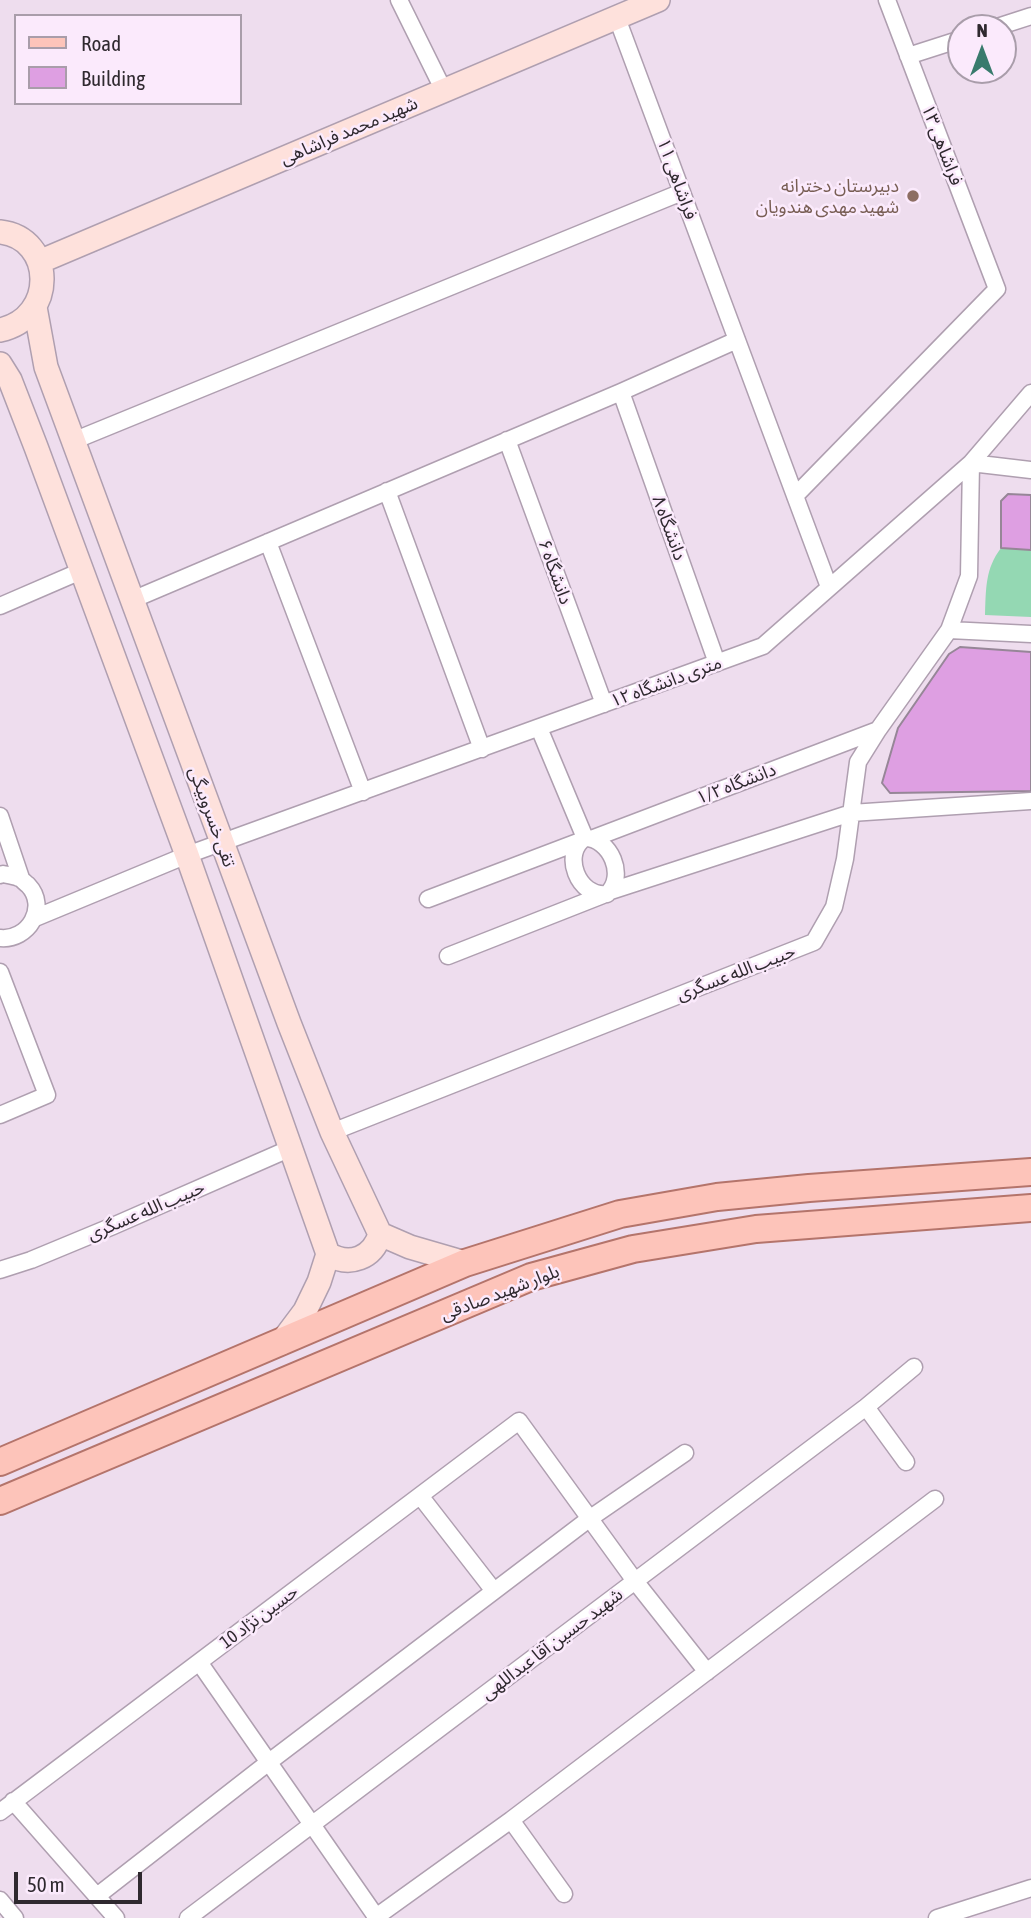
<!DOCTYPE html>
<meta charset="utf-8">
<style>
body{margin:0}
#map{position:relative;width:1031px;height:1918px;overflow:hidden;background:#ede;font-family:"Asap Condensed",sans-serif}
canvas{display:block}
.legend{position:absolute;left:14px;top:14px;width:228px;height:91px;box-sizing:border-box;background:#fbeafc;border:2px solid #a99daa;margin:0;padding:9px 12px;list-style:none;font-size:21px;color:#2f292f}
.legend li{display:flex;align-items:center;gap:14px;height:35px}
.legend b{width:35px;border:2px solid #a99daa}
.north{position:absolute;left:947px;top:14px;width:70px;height:70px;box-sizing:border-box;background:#fbeafc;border:2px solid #a99daa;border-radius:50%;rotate:0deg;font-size:19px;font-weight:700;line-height:28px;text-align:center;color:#2f292f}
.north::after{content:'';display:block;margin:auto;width:24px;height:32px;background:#397b6d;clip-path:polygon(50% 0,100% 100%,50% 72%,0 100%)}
.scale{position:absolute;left:14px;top:1872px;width:128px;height:32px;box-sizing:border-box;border:4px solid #2f292f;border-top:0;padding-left:9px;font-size:21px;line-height:24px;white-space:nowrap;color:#2f292f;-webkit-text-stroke:5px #fbeafc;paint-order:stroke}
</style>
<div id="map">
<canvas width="1031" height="1918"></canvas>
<ul class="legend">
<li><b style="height:9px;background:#fdc4ba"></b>Road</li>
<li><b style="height:19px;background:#de9fe2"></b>Building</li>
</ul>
<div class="north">N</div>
<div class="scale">50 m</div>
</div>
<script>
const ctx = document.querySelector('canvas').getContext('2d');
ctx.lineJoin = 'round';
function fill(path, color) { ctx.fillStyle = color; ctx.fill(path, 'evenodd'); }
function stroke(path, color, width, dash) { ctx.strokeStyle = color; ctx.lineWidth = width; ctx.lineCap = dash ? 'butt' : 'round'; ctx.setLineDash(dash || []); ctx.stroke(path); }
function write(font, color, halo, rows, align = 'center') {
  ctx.font = font + ' "Asap Condensed","Noto Sans Arabic",sans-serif'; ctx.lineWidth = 5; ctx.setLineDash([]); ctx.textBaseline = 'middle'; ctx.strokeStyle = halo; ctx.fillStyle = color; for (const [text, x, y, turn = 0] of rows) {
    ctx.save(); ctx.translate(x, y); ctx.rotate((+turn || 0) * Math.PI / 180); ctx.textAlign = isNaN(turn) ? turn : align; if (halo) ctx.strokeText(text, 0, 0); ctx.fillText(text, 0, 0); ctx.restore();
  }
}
const green = new Path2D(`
 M 1001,548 L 1031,550 L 1031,617 L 985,615 C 986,589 985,569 1001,548 Z`);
const building = new Path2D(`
 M 1008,494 L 1031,495 L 1031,550 L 1001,548 L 1001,501 Z
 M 960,647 L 1031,652 L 1031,791 L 890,793 L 882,783 L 898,728 L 949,654 Z`);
const minor = new Path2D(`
 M 399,0 L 444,91
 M 617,18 L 829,587
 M 994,28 L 1031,16
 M 908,56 L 961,39
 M 621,392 L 717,663
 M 507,440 L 604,704
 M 73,441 L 682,192
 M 971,463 L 1031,470
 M 387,491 L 482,749
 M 795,496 L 997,289 L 887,0
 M 268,542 L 363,792
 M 132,600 L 621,392 L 737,340
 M 0,606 L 81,571
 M 949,630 L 1031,634
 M 539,728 L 585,838
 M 0,816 L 21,878
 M 585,838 C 610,838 627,876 607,894 C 578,898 561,853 585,838 Z
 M 594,838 L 878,730
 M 0,875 L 3,874 C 8,875 15,876 19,878 C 22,879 25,883 28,885 C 49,907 28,941 0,938
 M 611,891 L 851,813 L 1031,801
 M 428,899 L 578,842
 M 35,918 L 187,855 L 763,646 L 971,463 L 1031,393
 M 448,956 L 603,895
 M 0,972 L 47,1095 L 0,1115
 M 332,1132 L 814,942 L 834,907 L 845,859 L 858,762 L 878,730 L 949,630 L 969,576 L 971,463
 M 0,1270 L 31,1260 L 113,1226 L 291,1148
 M 866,1407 L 906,1462
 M 421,1497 L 494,1591
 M 199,1662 L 377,1918
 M 13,1801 L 116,1918
 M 0,1812 L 519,1421 L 635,1581 L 707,1672
 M 511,1820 L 564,1894
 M 97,1896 L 269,1762 L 589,1519 L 685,1453
 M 0,1900 L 15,1918
 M 376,1917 L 511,1820 L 935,1499
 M 188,1918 L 866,1407 L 914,1367
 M 937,1918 L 1031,1888`);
const secondary = new Path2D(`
 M 0,232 C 55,238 57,318 0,330
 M 39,262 L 658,0
 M 35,307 L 46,367 L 289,1023 L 332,1132 L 380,1234 L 410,1247 L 465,1263
 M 0,364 L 10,380 L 36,447 L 187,855 L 328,1254 L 319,1282 L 305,1311 L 281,1343
 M 328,1254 C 350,1267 373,1258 380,1234`);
const primary = new Path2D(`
 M 0,1462 L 465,1263 L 620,1214 L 717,1197 L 809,1188 L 1031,1172
 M 0,1501 L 531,1277 L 633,1249 L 756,1229 L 1031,1208`);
const markers = [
 [913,196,7,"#8d6e63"]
];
const streetNames = [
 ["شهید محمد فراشاهی",349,131,-23],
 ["فراشاهی ۱۳",942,145,69],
 ["فراشاهی ۱۱",677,179,70],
 ["دانشگاه ۸",669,528,70],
 ["دانشگاه ۶",555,572,70],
 ["۱۲ متری دانشگاه",666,682,-20],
 ["دانشگاه ۱/۲",736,784,-21],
 ["تقی خسروبیگی",212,817,70],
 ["حبیب الله عسگری",736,973,-21],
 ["حبیب الله عسگری",146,1211,-23],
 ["بلوار شهید صادقی",500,1293,-21],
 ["حسین نژاد 10",259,1617,-37],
 ["شهید حسین آقا عبداللهی",552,1644,-37]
];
const educationNames = [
 ["دبیرستان دخترانه",899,186],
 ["شهید مهدی هندویان",899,207]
];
fill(green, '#94d8b3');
fill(building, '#de9fe2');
stroke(building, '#968697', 2);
stroke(minor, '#af9fb0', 19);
stroke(secondary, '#af9fb0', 26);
stroke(primary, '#b4746b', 30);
stroke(minor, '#fff', 16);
stroke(secondary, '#fee1dc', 23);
stroke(primary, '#fdc4ba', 26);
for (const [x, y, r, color] of markers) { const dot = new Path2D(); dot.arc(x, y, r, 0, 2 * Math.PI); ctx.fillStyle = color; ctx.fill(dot); stroke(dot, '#fbeafc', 2.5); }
write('18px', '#2f292f', '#fbeafc', streetNames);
write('18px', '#785e54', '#fbeafc', educationNames, 'right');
</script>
